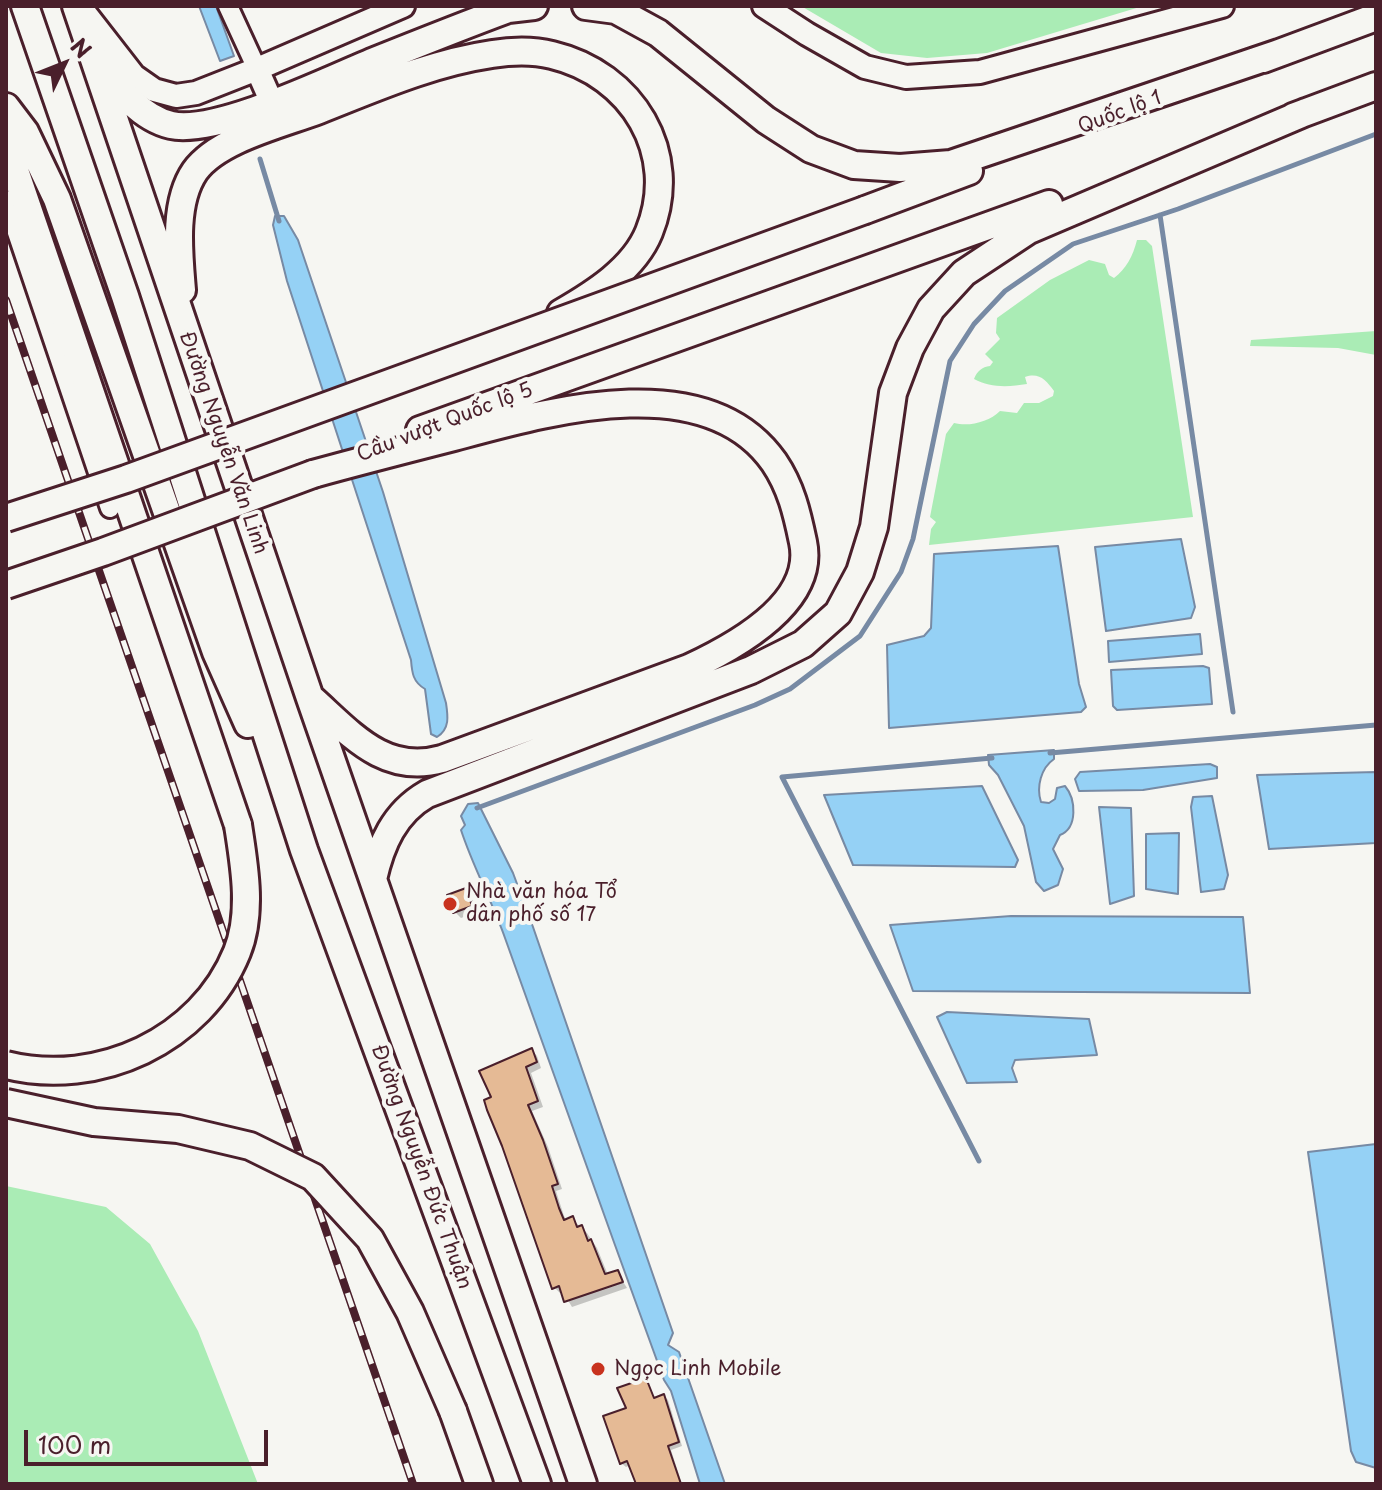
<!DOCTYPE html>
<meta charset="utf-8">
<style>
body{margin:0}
#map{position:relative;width:1382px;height:1490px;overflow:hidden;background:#f6f6f2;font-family:"Playpen Sans",sans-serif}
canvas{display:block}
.frame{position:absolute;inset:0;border:8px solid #4a1f2b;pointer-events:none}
.north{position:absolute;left:24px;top:24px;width:80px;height:80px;-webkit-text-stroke:6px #f6f6f2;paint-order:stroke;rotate:47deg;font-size:22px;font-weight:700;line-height:32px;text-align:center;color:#4a1f2b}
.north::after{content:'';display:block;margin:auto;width:28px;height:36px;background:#4a1f2b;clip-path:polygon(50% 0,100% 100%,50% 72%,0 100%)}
.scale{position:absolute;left:24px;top:1430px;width:244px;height:36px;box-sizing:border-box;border:4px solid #4a1f2b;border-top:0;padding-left:10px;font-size:24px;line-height:28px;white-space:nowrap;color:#4a1f2b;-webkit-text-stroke:6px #f6f6f2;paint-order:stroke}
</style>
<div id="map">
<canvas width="1382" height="1490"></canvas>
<div class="frame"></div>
<div class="north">N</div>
<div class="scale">100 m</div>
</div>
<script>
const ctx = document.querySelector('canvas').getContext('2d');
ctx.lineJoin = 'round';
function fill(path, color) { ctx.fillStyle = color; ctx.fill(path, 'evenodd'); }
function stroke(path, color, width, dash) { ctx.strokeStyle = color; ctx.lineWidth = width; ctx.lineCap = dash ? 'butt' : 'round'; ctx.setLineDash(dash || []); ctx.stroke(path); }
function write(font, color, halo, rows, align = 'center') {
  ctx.font = font + ' "Playpen Sans",sans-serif'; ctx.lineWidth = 8; ctx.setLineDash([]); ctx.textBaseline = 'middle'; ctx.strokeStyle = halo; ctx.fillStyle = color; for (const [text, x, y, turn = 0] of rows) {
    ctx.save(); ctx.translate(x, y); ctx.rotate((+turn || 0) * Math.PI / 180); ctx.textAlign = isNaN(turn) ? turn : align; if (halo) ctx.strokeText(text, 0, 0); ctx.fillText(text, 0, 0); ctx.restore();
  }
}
const green = new Path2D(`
 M 801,6 L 1143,6 L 987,53 L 927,58 L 881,53 Z
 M 1137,240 L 1146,240 L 1152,246 L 1193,517 L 929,545 L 931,529 L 936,522 L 930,517 L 946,434 L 954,423 C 969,427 989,422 1000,411 L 1017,413 L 1024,403 L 1039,403 L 1053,396 L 1054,391 C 1046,380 1039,372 1025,377 L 1027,384 C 1009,387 990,388 974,379 C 977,371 982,367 990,366 L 993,362 L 985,354 L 1000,339 L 996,333 L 997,318 L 1050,280 L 1089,260 L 1105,264 L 1109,275 L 1114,278 C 1126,269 1133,256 1137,240 Z
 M 1376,331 L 1376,355 L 1338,348 L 1250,346 L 1251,340 Z
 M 6,1186 L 106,1207 L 150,1244 L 198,1331 L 258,1484 L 6,1484 Z`);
const water = new Path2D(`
 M 199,6 L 216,6 L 234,56 L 220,61 Z
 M 275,216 L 284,216 L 298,240 L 383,492 L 446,703 C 448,716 450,729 437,737 L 431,734 L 425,689 C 413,682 412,673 411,660 L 287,281 L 273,225 Z
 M 1181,539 L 1195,607 L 1191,618 L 1106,631 L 1095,547 Z
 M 1058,546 L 1079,684 L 1086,707 L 1081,712 L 889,728 L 887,645 L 924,636 L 931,628 L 934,554 Z
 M 1200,634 L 1202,654 L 1109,662 L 1108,641 Z
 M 1203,666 L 1209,668 L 1212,704 L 1117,710 L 1113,706 L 1111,670 Z
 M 1054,750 L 1054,759 C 1041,768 1036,787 1041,802 L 1049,803 L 1055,799 L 1057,788 L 1065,786 C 1076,799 1078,828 1060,835 L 1053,849 L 1063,869 L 1058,885 L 1044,891 L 1036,882 L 1024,826 L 998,775 L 989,765 L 988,755 Z
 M 1210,764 L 1217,767 L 1217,778 L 1143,790 L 1079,791 L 1075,779 L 1080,772 Z
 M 1376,772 L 1376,843 L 1269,849 L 1257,775 Z
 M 982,786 L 1018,860 L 1015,867 L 853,865 L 824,795 Z
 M 1212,796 L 1228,875 L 1224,889 L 1201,892 L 1191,807 L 1193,797 Z
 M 478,803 L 513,873 L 533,927 L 673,1333 L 668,1345 L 679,1352 L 725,1484 L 700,1484 L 671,1391 L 664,1380 C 610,1233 558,1085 505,938 C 492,901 473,867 461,830 L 465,825 L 461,816 L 468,804 Z
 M 1099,807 L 1131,808 L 1134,896 L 1110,904 Z
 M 1179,833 L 1178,894 L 1146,889 L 1146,834 Z
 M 1011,916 L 1243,917 L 1250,993 L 913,991 L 890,925 Z
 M 947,1012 L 1089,1019 L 1097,1055 L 1015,1060 L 1012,1068 L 1017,1082 L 967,1083 L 937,1017 Z
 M 1376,1144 L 1376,1468 L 1356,1462 L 1351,1451 L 1308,1152 Z`);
const shadow = new Path2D(`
 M 466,891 L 472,897 L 477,912 L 461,918 L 455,912 Z
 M 532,1050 L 537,1056 L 541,1068 L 531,1073 L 543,1107 L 532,1111 L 548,1147 L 562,1189 L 556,1191 L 564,1216 L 567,1221 L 572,1219 L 587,1233 L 597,1248 L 608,1275 L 617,1272 L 627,1288 L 572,1307 L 563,1292 L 560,1293 L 554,1287 L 494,1098 Z
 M 645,1380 L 655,1400 L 664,1396 L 668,1400 L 682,1446 L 671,1450 L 682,1484 L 638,1484 L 631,1465 L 626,1467 L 621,1463 L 629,1409 Z`);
const stream = new Path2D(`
 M 260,159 L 279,221
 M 1160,215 L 1233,712
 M 1050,753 L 1376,725
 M 477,808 L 755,705 L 790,689 L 860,636 L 901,572 L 913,539 L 950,361 L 974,324 L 1005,291 L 1073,244 L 1178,209 L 1376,134
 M 979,1161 L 782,777 L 992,758`);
const building = new Path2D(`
 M 466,888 L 472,906 L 453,913 L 447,895 Z
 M 532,1048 L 537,1062 L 526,1067 L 538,1101 L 528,1105 L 543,1140 L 558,1184 L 552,1186 L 559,1208 L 564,1220 L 573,1216 L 577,1227 L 582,1225 L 588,1241 L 591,1239 L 605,1274 L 618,1270 L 623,1282 L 564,1302 L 559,1286 L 552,1289 L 502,1146 L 487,1110 L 484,1100 L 491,1097 L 479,1071 Z
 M 646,1378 L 654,1398 L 664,1394 L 679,1442 L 668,1446 L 681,1484 L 636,1484 L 627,1461 L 620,1464 L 603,1416 L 626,1408 L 617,1388 Z`);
const minor = new Path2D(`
 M 228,6 L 257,69
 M 6,200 L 110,508`);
const major = new Path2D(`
 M 764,6 L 807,34 L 865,67 L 906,77 L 980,72 L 1222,6
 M 81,8 L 134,76 L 154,90 L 176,96 L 196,93 L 257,69 L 403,6
 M 257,69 L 272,103`);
const highway = new Path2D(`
 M 25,6 L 125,296 L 304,850 L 537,1484
 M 76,6 L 310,698 L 583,1484
 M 586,6 L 616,10 L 658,33 L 766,120 L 811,149 L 854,165 L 900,168 L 951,164 L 1279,53
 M 1263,59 L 1376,17
 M 103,67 C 119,90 141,118 171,125 C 215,135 327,81 372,62 C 417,44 462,26 508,9 L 534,6
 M 6,107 L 25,132 L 57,199 L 216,652 L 248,724
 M 1293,117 L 1376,86
 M 6,144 L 238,825
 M 865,210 L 969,171
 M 182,290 C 179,254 173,203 195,171 C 218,139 282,124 319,110 C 375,88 431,63 492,54 C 511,51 532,50 552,55 C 632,74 681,153 649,232 C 634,269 594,294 561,313
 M 420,430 L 1049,204
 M 313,474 C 360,461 407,449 454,437 C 547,412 706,365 774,462 C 791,487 797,513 803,542 C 816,603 734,647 689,668 L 442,759 C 385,775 352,735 313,700
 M 373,879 C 381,844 394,813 427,794 L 751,670 L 803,644 L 838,613 L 860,572 L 874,527 L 893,393 L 910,348 L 931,309 L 964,273 L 1029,230 L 1306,112
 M 453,1411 L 479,1484`);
const rail = new Path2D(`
 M 6,300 L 413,1484`);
const highwayBridge = new Path2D(`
 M 6,518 L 126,479 L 865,210
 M 6,585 L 103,552 L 313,474
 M 6,1065 C 98,1088 201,1041 237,952 C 253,913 244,864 238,825
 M 6,1103 L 94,1122 L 178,1129 L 250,1146 L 313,1177 L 370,1239 L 410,1312 L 453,1411`);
const markers = [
 [450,904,8,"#c8321e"],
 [598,1369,8,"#c8321e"]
];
const streetNames = [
 ["Quốc lộ 1",1120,113,-21],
 ["Cầu vượt Quốc lộ 5",445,423,-21],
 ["Đường Nguyễn Văn Linh",223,443,71],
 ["Đường Nguyễn Đức Thuận",421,1167,70]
];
const poiNames = [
 ["Nhà văn hóa Tổ",466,892],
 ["dân phố số 17",466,915],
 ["Ngọc Linh Mobile",614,1369]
];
fill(green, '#aaecb5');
fill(water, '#95d1f5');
stroke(water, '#778aa4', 2);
fill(shadow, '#0003');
stroke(stream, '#778aa4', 5);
fill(building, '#e5ba95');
stroke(building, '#4a1f2b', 2);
stroke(minor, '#4a1f2b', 24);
stroke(major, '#4a1f2b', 28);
stroke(highway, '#4a1f2b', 32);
stroke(minor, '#f6f6f2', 18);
stroke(major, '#f6f6f2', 22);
stroke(highway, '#f6f6f2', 26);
stroke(rail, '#4a1f2b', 8);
stroke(rail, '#f6f6f2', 5, [15]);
stroke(highwayBridge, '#4a1f2b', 32, []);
stroke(highwayBridge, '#f6f6f2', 26);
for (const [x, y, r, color] of markers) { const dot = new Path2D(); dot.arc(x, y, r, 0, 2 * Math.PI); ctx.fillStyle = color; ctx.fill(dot); stroke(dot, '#f6f6f2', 3); }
write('20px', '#4a1f2b', '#f6f6f2', streetNames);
write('20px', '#4a1f2b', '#f6f6f2', poiNames, 'left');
</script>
